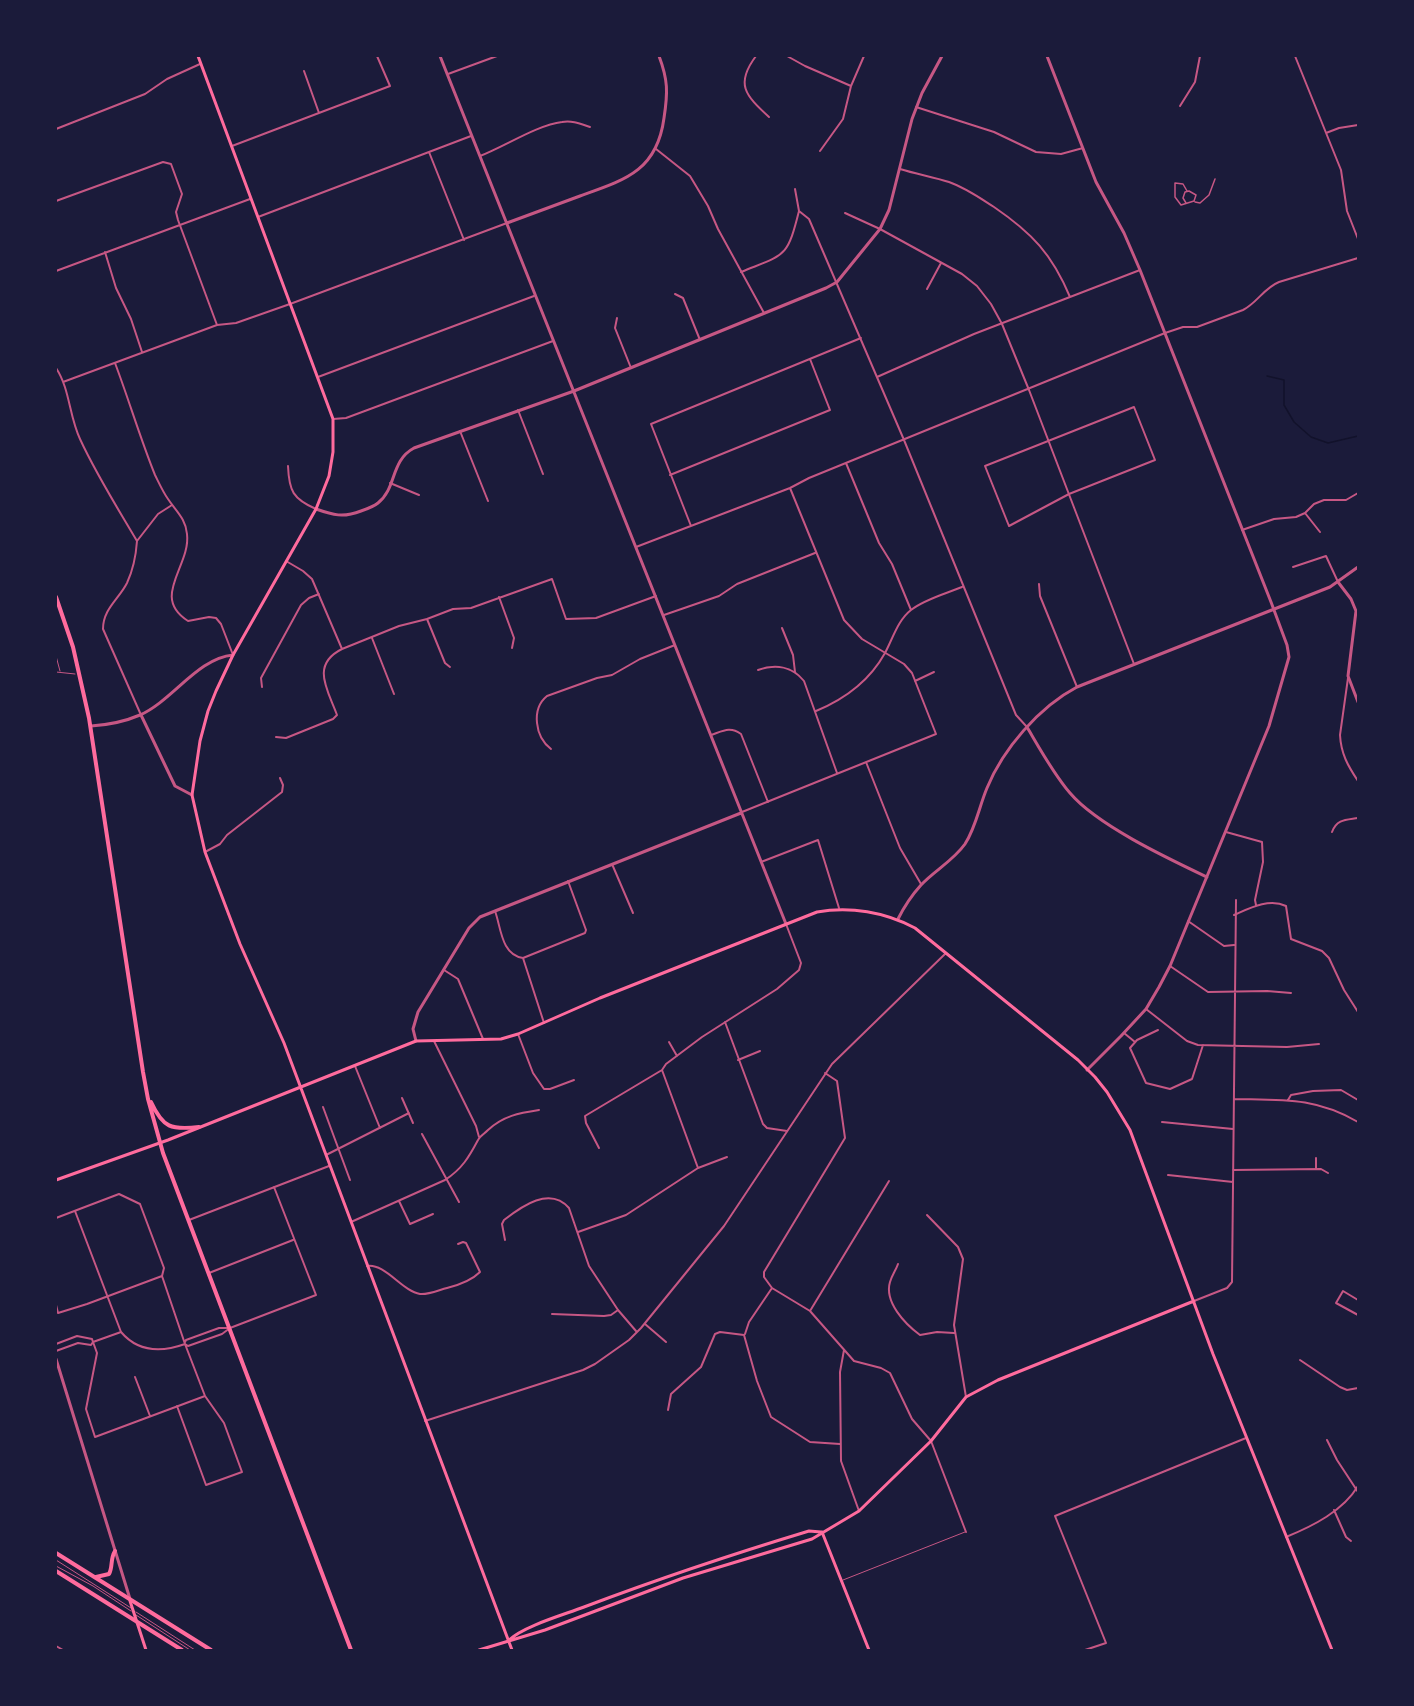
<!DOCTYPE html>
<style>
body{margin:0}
#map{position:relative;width:1414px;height:1706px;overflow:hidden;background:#1b1b3a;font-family:Quicksand,sans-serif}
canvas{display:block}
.frame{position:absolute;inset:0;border:57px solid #1b1b3a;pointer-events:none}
</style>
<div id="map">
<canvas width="1414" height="1706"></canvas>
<div class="frame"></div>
</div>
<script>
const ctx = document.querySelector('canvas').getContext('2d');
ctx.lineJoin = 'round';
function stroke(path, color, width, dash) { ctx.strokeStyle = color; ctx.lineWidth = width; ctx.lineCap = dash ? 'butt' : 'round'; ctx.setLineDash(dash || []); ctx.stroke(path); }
const stream = new Path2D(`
 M 1267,376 L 1284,380 L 1284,405 L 1294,422 L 1311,437 L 1328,443 L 1358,436`);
const service = new Path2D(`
 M 56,656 L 60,671
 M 56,672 L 75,674
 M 56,1560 L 131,1608
 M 56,1566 L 93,1586 L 131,1611
 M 843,1580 L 965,1532
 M 136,1612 L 195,1650
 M 136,1615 L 190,1650`);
const pedestrian = new Path2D(`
 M 1195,202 L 1200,203 L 1209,195 L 1215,179
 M 1186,203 L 1183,198 L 1185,192 L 1189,191 L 1196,195 L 1194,201 L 1181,205 L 1175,197 L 1175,183 L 1183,184 L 1187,191`);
const minor = new Path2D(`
 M 756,56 C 735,84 745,95 769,117
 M 787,56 L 805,66 L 851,86
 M 1295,56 L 1341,170 L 1347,211 L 1358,239
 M 304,71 L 319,113
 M 448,74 L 497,56
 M 1180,106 L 1195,82 L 1200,56
 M 916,107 L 994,132 L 1036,152 L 1061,154 L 1083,148
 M 56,129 L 145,94 L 167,79 L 200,64
 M 1326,133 L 1339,128 L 1358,125
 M 232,146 L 390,86 L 377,56
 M 656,149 L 690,176 L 708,206 L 718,229 L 764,313
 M 820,151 L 843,119 L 851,86 L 864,56
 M 429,152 L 464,240
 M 480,156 C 504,147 537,125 562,122 C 572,120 581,124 590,127
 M 900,169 C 916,174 933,177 949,182 C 966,188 980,198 994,207 C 1032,233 1052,254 1070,297
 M 795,189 L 799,211 L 809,219 L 904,440 L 1016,715 L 1027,727
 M 56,201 L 163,162 L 171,164 L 182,194 L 176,212 L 178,220 L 217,325
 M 845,213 L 880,229 L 962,274 L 977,286 L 991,304 L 1002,324 L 1029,390 L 1134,664
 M 258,217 L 471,136
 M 105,252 L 116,288 L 131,319 L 142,352
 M 56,271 L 250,199
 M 741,272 C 785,254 787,259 799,211
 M 927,289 L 941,263
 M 675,294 L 683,298 L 700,340
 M 617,318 L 615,328 L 631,368
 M 115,363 C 129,400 140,438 155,475 C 159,483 163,492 168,499 C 176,511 186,519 187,534 C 191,566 150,597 188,621 L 209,617 L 216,618 L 221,624 L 233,655
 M 56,368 C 70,389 69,416 80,439 C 96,474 117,507 137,541 C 136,555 133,570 127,583 C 119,599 103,609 103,629 L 141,715
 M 318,377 L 534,296
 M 877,377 L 974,334 L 1140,270
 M 63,382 L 217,325 L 236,323 L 290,304 L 507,223
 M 1134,407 L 1155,460 L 1069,494 L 1009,526 L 985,466 Z
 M 518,410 L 543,474
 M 333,419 L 346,418 L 553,341
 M 460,431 L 488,501
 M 846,463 L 879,543 L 892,564 L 911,610
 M 288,466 C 289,491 293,499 316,509
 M 670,475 L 830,410 L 810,359
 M 390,483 L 419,495
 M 1305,513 L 1320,532
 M 691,526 L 651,424 L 861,338
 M 1242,530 L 1274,519 L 1296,517 L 1305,513 L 1314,504 L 1324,500 L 1346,500 L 1358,493
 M 137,541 L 158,514 L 172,505
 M 636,547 L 790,488 L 809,478 L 1165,333 L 1183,327 L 1197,327 L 1243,310 C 1257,303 1264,288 1279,282 L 1358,258
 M 286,561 L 303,571 L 312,579 L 342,649
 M 1293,567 L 1326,556 L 1338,582
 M 1039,584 L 1040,596 L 1077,687
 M 499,597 L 514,638 L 512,648
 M 664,615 L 719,596 L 737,584 L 815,553
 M 427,619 L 445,663 L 450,667
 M 782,628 L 793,655 L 795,672
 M 372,638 L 394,694
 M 758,670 C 775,664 792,666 804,681 L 837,773
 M 1348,678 L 1340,735 C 1341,754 1348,766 1358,781
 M 915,681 L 934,672
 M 262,687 L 261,678 L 301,605 L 309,598 L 319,594
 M 816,711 C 845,699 870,680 885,653 C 893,638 898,620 911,610 C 925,599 945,594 962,587
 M 711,735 C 723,731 730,726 741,734 L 768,802
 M 276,737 L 286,738 L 333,719 L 337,715 C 328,690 310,665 342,649 L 399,626 L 427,619 L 453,609 L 471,608 L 552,579 L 566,619 L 596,618 L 656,596
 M 551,749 C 535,737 531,709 547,696 L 597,678 L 612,675 L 640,659 L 675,645
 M 866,762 L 900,848 L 921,884
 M 742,812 L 936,734 L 912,673 L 904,664 L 862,639 L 844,620 L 790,488
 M 1226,832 L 1262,842 L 1263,862 L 1255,900 L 1256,905
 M 1332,832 C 1337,819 1346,820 1358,818
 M 205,852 L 220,844 L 227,835 L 282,792 L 283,785 L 280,778
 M 761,862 L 818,840 L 839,908
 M 612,864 L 633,913
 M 495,911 C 501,927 501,955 523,958
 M 1234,915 C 1250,908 1269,898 1286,906 L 1291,939 L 1322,951 L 1329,958 L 1344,990 L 1358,1012
 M 1188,921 L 1224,946 L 1234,945
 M 523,958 L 585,933 L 586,930 L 568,881
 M 523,958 L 544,1023
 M 1170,966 L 1208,992 L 1267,991 L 1291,993
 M 444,970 L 458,979 L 483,1039
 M 1146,1009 L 1187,1041 L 1198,1045 L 1287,1047 L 1319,1044
 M 725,1022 L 763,1124 L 767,1128 L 787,1131
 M 1158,1030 L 1137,1040 L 1130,1048 L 1146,1083 L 1170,1089 L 1192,1079 L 1203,1045
 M 1124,1033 L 1135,1042
 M 518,1034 L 533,1073 L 544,1089 L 550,1089 L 574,1080
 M 434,1041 L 476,1126 L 479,1137
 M 669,1042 L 677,1056
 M 738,1060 L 760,1051
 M 355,1066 L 380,1128
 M 662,1070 L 698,1168
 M 825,1073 L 837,1081 L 845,1138 L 764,1272 L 764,1277 L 772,1288 L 810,1311 L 854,1361 L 881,1368 L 890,1373 L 912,1419 L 931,1441 L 966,1532
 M 402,1098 L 413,1123
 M 1234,1099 C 1282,1100 1315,1097 1358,1122
 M 1288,1100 L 1291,1095 L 1313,1091 L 1341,1090 L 1358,1100
 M 323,1107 L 350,1180
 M 1162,1122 L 1233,1129
 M 422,1134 L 459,1202
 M 599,1148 L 586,1123 L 585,1116 L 662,1070 L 666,1064 L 702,1037 L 777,989 L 799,970 L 801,963 L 786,924
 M 326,1155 L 409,1113
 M 1316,1169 L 1316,1158
 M 1233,1170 L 1321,1169 L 1328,1173
 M 1168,1175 L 1233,1182
 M 399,1201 L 410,1224 L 433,1214
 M 75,1211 L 121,1332 C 138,1352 160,1353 185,1344 L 188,1346 L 222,1334 L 230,1328 L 316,1295 L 274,1187
 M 927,1215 L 958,1247 L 963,1259 L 954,1325 L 966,1397
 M 56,1218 L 119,1194 L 140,1204 L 164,1268 L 162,1276 L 185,1344 L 205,1396 L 224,1423 L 242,1472 L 206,1485 L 177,1406
 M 189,1220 L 329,1166
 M 351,1222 L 445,1180 C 462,1169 469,1157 478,1140 C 480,1136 484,1134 488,1130 C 503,1116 519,1113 539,1110
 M 578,1232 L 626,1215 L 698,1168 L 727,1157
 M 505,1240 L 502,1224 L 504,1220 C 522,1206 550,1186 569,1208 L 589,1266 L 618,1310 L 636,1331
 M 898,1264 C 896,1270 892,1275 890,1282 C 884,1302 905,1324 920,1335 L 937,1332 L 954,1333
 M 367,1266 C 385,1263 402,1291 420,1294 C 428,1295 439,1290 447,1288 C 459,1285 471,1281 480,1272 L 466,1243 L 463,1242 L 458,1244
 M 209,1273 L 293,1240
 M 1358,1300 L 1343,1291 L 1336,1303 L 1358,1315
 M 1194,1301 L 1227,1288 L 1232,1282 L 1236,900
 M 56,1305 L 58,1313 L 87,1304 L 162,1276
 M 810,1311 L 889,1181
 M 552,1314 L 604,1316 L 611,1315 L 618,1310
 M 645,1324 L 666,1342
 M 745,1334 L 749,1322 L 772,1288
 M 744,1335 L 757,1381 L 771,1417 L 810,1442 L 840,1444
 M 93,1342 L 97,1353 L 86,1409 L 95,1437 L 205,1396
 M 185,1342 L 186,1340 L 219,1328 L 230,1328
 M 56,1344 L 77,1336 L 92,1339 L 93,1342
 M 844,1350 L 840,1372 L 841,1461 L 859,1511
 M 56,1351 L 78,1343 L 91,1345 L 93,1342 L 121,1332
 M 1300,1360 L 1340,1387 L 1347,1390 L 1358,1388
 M 135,1377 L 150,1416
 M 668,1410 L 671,1394 L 701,1367 L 715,1334 L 720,1332 L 744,1335
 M 425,1421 L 583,1370 L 595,1364 L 629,1340 L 641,1328 L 724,1226 L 832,1064 L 946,953
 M 1327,1440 L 1337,1460 L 1358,1492
 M 1334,1510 L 1346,1537 L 1351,1541
 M 1286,1537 C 1313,1526 1343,1511 1358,1486
 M 56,1646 L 63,1650
 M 1085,1650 L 1106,1643 L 1055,1516 L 1246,1438`);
const tertiary = new Path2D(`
 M 440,56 L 786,924
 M 1047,56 L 1096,182 L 1124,233 L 1140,270 L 1271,602 L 1287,645 L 1289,657 L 1269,726 L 1170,966 L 1159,987 L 1146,1009 L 1121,1036 L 1087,1070
 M 507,223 C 531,214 556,205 580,196 C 625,180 657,171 664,118 C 668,92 668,80 659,56
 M 316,509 C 333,515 343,518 361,511 C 367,509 373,507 378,503 C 397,488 390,461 414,448 L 574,391 L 826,288 L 837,282 L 880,229 L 889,210 L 912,119 L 922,93 L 942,56
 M 1338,582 L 1351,599 L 1356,611 L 1348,676 L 1358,702
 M 141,715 L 175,786 L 192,795
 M 91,726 C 107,725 126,721 140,715 C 172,701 198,658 233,655
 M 1027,727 C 1040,749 1053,773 1070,793 C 1097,825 1167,858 1207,877
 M 898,919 C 904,907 912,895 921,885 C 935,870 953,861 965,844 C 976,827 979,807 987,788 C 1003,749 1039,707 1077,687 L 1330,587 L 1358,567
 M 416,1041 L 413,1029 L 418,1012 L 469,928 L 480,917 L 741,813
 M 56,1359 L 130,1599`);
const secondary = new Path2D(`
 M 198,56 L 333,419 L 333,452 L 329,476 L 316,509 L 233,655 L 216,691 L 208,711 L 200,741 L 192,795 L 205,852 L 240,944 L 284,1043 L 512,1650
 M 56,1180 L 168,1140 L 416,1041 L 501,1039 L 518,1034 L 600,998 L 817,912 C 850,906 885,912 915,928 L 1078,1060 L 1095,1077 L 1107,1092 L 1130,1130 L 1213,1354 L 1332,1650
 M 822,1532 L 869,1650
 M 130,1601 L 146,1650
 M 509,1640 C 524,1626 563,1615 584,1607 C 658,1579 733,1554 809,1531 L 821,1532
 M 479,1650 L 545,1630 L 683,1578 L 812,1539 L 859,1511 L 931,1441 L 966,1397 L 998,1380 L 1194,1301`);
const primary = new Path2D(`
 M 56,1553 L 211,1650
 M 56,1571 L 182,1650
 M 96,1577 L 109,1574 C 113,1567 110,1559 115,1551`);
const trunk = new Path2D(`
 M 56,597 L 73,647 L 89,718 L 143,1072 L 148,1099 L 163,1153 L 351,1650
 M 151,1102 C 163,1128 171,1130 199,1127`);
stroke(stream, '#12122b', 1.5);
stroke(service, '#c65784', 1);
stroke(pedestrian, '#c65784', 1.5);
stroke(minor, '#c65784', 2);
stroke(tertiary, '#c65784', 3);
stroke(secondary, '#ff6b9d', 3);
stroke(primary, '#ff6b9d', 4);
stroke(trunk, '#ff6b9d', 4);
</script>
